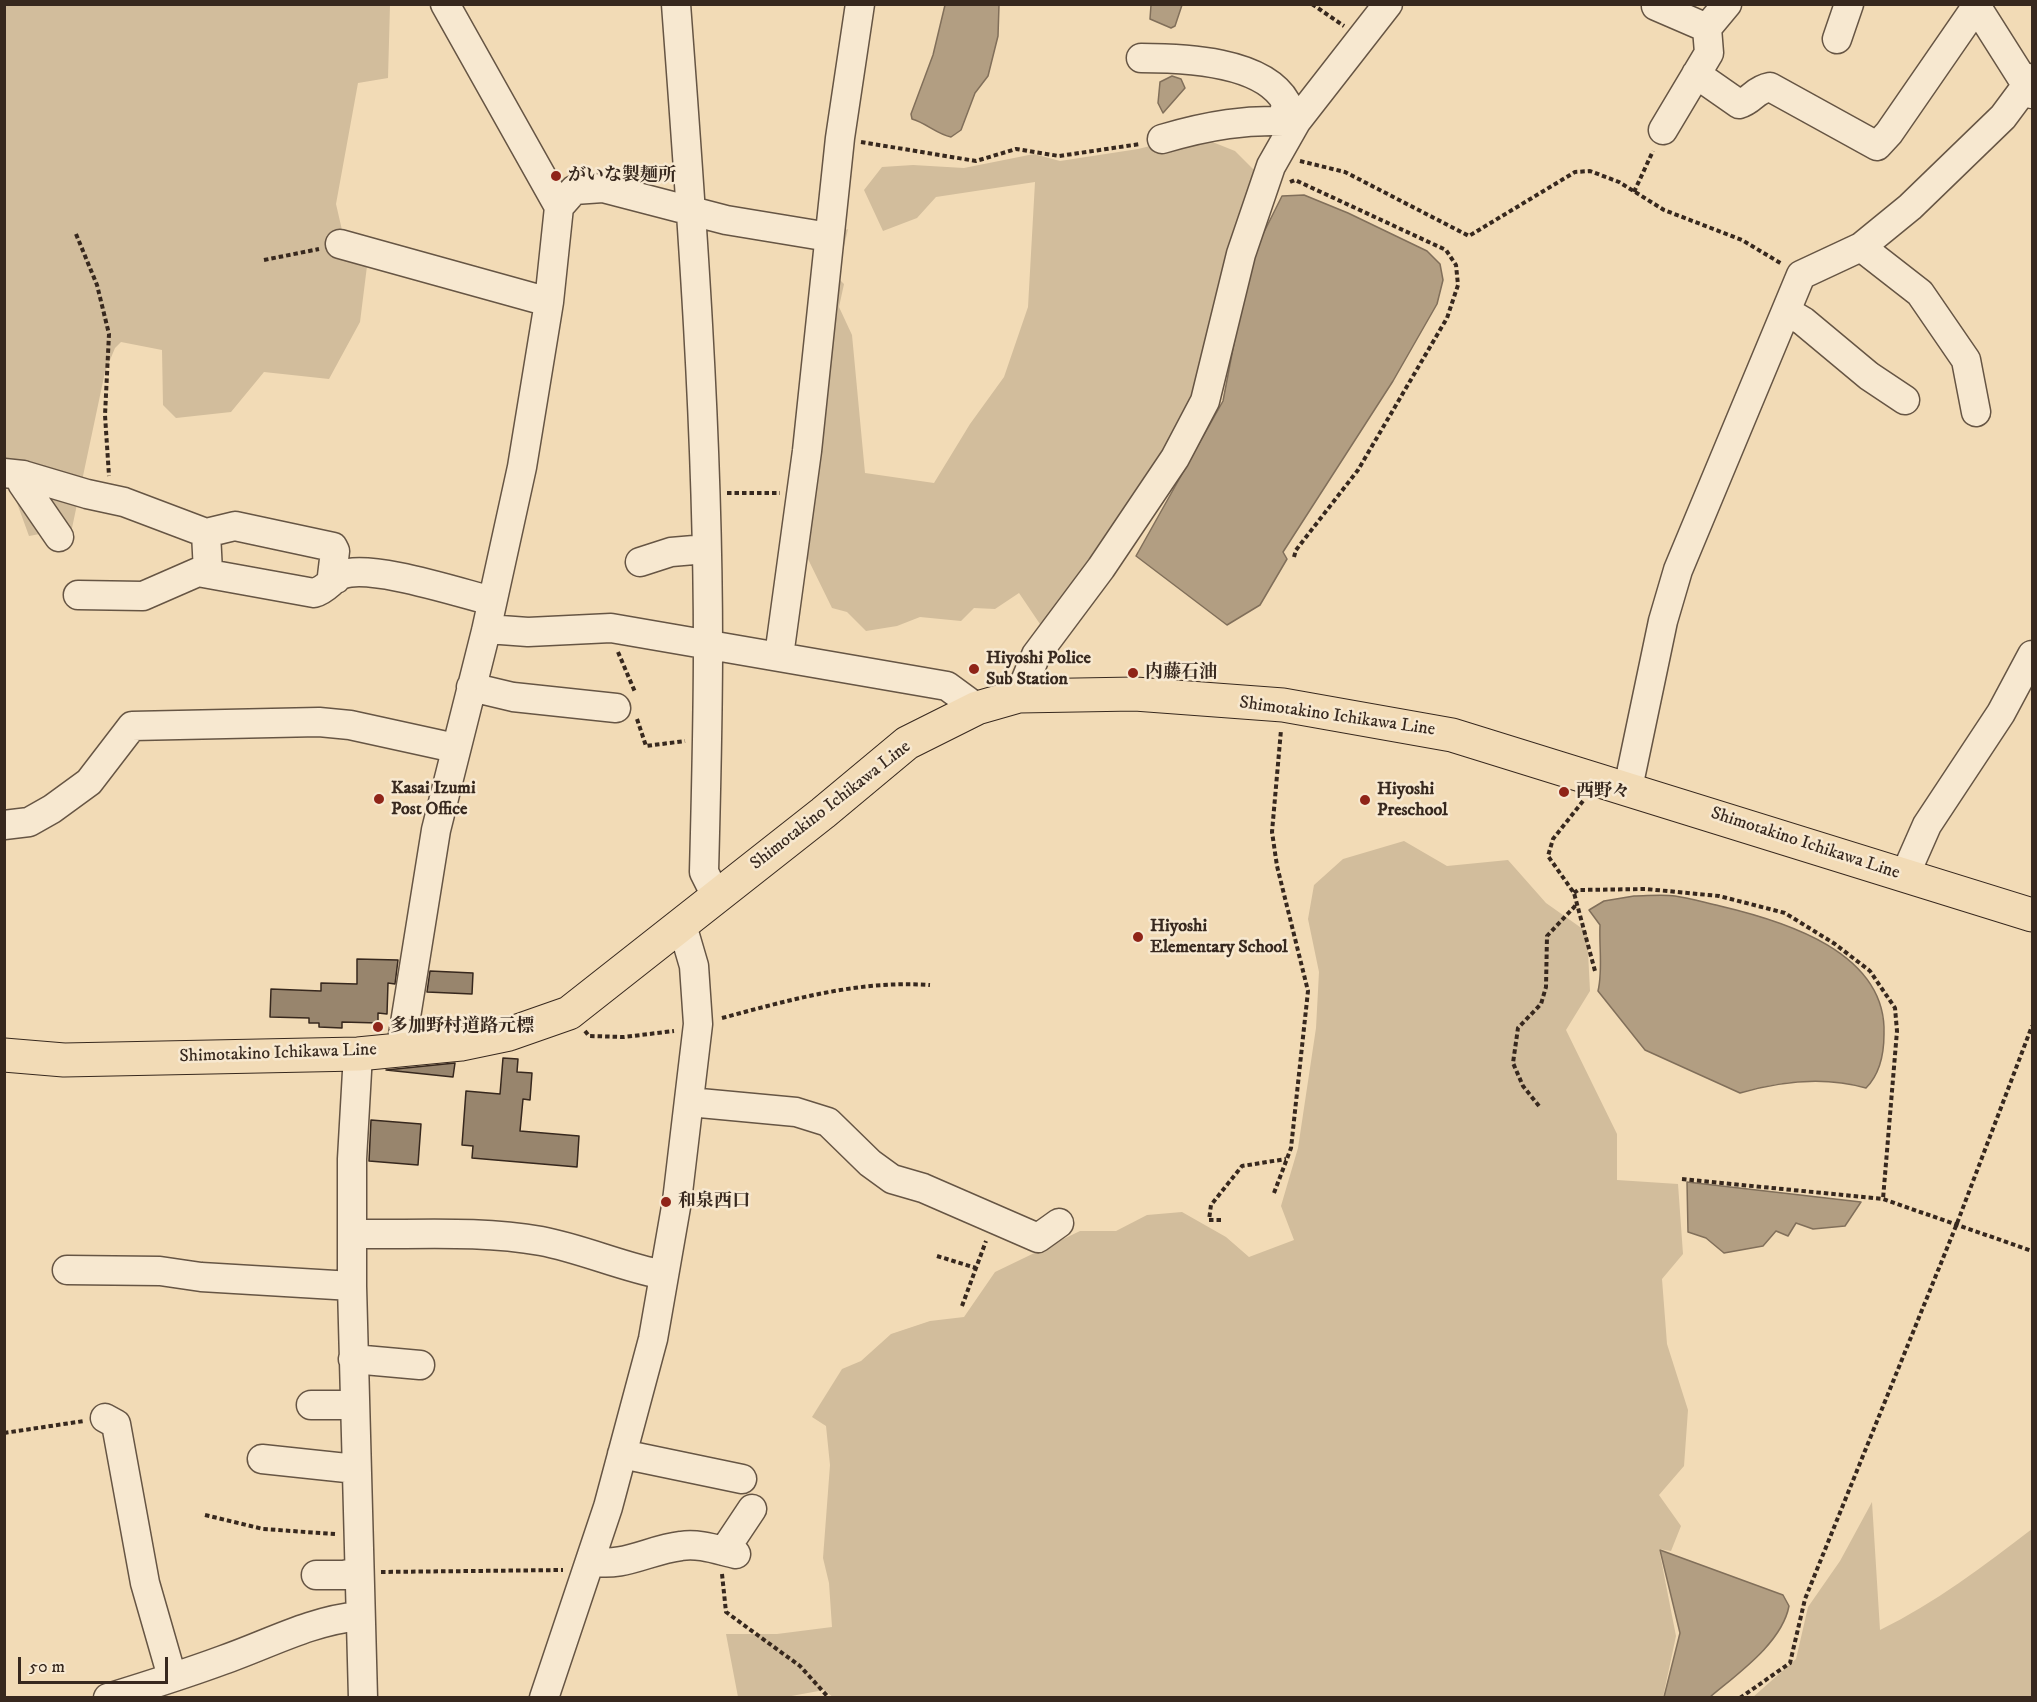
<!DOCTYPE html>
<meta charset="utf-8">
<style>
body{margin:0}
#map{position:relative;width:2037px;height:1702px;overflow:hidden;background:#f2dbb6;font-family:"IM FELL DW Pica",serif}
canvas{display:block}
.frame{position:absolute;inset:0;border:6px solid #37281e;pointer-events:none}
.scale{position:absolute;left:18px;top:1657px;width:150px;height:27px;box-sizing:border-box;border:3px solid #37281e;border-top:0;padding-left:8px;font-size:18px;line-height:21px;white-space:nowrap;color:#37281e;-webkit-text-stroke:4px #f7e8d0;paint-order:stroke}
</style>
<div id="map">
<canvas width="2037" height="1702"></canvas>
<div class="frame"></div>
<div class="scale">50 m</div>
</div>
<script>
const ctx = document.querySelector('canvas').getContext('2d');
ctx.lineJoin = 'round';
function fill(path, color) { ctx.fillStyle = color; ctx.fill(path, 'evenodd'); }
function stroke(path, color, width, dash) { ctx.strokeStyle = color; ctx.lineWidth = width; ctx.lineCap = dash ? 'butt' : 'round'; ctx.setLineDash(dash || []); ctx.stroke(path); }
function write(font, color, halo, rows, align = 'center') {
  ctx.font = font + ' "IM FELL DW Pica","Noto Serif JP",serif'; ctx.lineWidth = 5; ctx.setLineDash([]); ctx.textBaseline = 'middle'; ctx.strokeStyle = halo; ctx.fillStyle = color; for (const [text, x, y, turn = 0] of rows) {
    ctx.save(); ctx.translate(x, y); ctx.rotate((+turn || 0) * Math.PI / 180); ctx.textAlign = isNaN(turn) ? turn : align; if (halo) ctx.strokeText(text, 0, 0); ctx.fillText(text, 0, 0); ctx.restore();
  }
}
const green = new Path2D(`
 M 5,5 L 390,5 L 388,78 L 358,83 L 336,204 L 345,243 L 368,258 L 360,322 L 329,379 L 264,372 L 231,412 L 176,418 L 163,405 L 162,350 L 121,342 L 115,348 L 105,372 L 72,528 L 29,536 L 5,470 Z
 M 1195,135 L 1235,151 L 1256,172 L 1189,408 L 1174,443 L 1044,630 L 1019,593 L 995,609 L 974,608 L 961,621 L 920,617 L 897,626 L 866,631 L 847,612 L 832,608 L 807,557 L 807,492 L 834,234 L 848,229 L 837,277 L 844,284 L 839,307 L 852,335 L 865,473 L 934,483 L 970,424 L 1004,377 L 1028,307 L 1035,182 L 936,197 L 917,218 L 883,231 L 864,190 L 882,167 L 913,165 L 964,168 L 1034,154 L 1060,161 L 1138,149 Z
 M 1404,841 L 1447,866 L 1508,860 L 1546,903 L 1587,932 L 1590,991 L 1566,1030 L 1617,1134 L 1617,1180 L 1678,1184 L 1683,1254 L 1662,1279 L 1667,1344 L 1688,1410 L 1684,1466 L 1659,1495 L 1681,1526 L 1671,1551 L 1659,1549 L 1676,1636 L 1663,1697 L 834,1698 L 824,1690 L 786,1697 L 738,1697 L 726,1634 L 777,1634 L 832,1627 L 829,1583 L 823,1558 L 830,1465 L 826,1426 L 812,1417 L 842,1369 L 861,1361 L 891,1334 L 930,1321 L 964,1317 L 995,1272 L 1080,1231 L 1116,1231 L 1147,1215 L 1182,1212 L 1226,1237 L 1249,1257 L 1294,1240 L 1281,1206 L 1298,1148 L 1316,1028 L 1319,972 L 1308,919 L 1314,885 L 1343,859 Z
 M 1872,1502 L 1880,1630 C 1935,1603 1984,1566 2032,1529 L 2032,1697 L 1753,1697 L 1796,1659 L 1808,1607 L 1840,1561 Z`);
const water = new Path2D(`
 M 945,5 L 999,5 L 998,36 L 988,76 L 975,93 L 961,130 L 951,137 C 937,134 926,123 912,119 L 911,114 L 933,55 Z
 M 1151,5 L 1182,5 L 1175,26 L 1171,28 L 1150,19 Z
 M 1172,76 L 1181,79 L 1185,88 L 1163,113 L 1158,103 L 1160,82 Z
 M 1304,195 L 1348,213 L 1427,251 L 1440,264 L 1443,280 L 1437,304 L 1393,381 L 1283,552 L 1287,559 L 1260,605 L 1227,625 L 1136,556 L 1223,401 L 1247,275 L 1257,246 L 1282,196 Z
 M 1634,896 C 1647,896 1662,894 1675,896 C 1690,898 1706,903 1720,906 C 1784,921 1887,952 1884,1034 C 1884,1054 1880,1074 1866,1088 C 1824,1076 1781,1081 1740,1093 L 1645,1050 L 1598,991 C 1603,970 1599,948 1600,925 L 1589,910 L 1604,901 Z
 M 1687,1182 L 1861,1202 L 1845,1226 L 1813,1229 L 1796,1223 L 1788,1236 L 1776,1231 L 1763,1246 L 1724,1253 L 1706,1238 L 1688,1232 Z
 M 1660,1550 L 1783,1595 L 1789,1606 C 1782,1643 1737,1674 1710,1697 L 1664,1697 L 1680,1633 Z`);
const building = new Path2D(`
 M 357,959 L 398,960 L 395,984 L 388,983 L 387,1014 L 378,1013 L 378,1023 L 342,1022 L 342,1028 L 319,1027 L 319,1023 L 309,1023 L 309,1018 L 270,1017 L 271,989 L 321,991 L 321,983 L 357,984 Z
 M 430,971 L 473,973 L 472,994 L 427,992 Z
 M 503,1058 L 518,1059 L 517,1072 L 532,1073 L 530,1100 L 523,1099 L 520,1131 L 579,1136 L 577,1167 L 472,1158 L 473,1146 L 462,1145 L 466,1091 L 500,1094 Z
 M 455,1063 L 453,1077 L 386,1070 Z
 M 371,1120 L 421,1124 L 418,1165 L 369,1161 Z`);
const path = new Path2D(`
 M 1312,4 L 1344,26
 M 861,142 L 976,161 L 1016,149 L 1059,156 L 1140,144
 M 1300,161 L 1345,172 L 1469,236 L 1575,172 L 1590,171 L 1619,182 L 1664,210 L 1742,240 L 1782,264
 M 1290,182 L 1295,180 L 1446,250 L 1456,265 L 1458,285 L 1447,318 L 1358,470 L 1296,550 L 1294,557
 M 1634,192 L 1653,151
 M 76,234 L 97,285 L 109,334 L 105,415 L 109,476
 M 264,260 L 319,249
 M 727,493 L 780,493
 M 618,652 L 635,692
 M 637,719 L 646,746 L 685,741
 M 1583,801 L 1553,839 L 1548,856 L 1574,893 L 1595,971
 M 1574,893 L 1578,890 L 1646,889 L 1719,896 L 1785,913 L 1835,944 L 1870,971 L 1895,1008 L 1897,1031 L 1883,1199
 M 722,1018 C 790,1000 858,980 930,985
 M 585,1031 L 589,1036 L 624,1037 L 674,1031
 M 1539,1106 L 1523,1086 L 1513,1063 L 1518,1028 L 1541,1004 L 1546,987 L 1547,936 L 1577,904
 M 1682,1179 L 1883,1199 L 2032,1251
 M 1274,1193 L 1291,1148 L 1308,991 L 1277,866 L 1272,832 L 1281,730
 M 1221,1220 L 1209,1220 L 1211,1205 L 1242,1166 L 1286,1159
 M 937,1256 L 976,1268
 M 962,1306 L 986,1241
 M 4,1433 L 84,1421
 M 205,1515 L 263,1529 L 335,1534
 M 381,1572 L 563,1570
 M 722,1574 L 726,1612 L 800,1666 L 829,1698
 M 1740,1698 L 1790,1663 L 1805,1599 L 1956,1226 L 2032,1026`);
const minor = new Path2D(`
 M 676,4 C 692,218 708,432 708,646 C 708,721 706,797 704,872 L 716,896
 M 1975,4 L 2032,94
 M 1656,6 L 1707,28
 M 1837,39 L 1849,4
 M 1141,58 C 1184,58 1263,61 1286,102 L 1283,121
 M 1696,74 L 1739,104 C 1753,100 1754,90 1770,87 L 1877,146 L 1889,133 L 1976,7
 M 1663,130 L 1709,53 L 1707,28 L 1727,4
 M 1162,139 C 1206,126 1249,118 1296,122
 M 559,207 L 574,190 L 603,188 L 726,220 L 829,237
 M 340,244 L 549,302
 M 1861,247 L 1920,293 L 1966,360 L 1976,412
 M 1786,311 L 1803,321 L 1869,376 L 1905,400
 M 4,473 L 23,475 L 87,494 L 124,502 L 206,533 L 208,572
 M 23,475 L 22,483 L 59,537
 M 206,533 L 235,526 L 333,547 L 335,551 L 332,576 L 336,579
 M 640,562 L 671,552 L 706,549
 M 78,595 L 143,596 L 198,572 L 314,593 C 326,590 331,580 341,575 C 369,563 460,593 492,601
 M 487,629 L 528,632 L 611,628 L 947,686 L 977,708
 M 779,656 L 807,451 L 840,138 L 860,4
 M 471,687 L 513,697 L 616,708
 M 1019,696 L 1036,655 L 1101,568 L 1175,458 L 1205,401 L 1241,254 L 1271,166 L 1296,122 L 1388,4
 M 1628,788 L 1663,621 L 1678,570 L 1801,275 L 1861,247 L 1910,207 L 2003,117 L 2032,78
 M 4,825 L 29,822 L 52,809 L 89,782 L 132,726 L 319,722 L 350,725 L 455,748
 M 1905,875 L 1927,825 L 2001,713 L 2032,655
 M 401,1048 L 436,830 L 486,631 L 522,467 L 549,302 L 559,207 L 445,4
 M 358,1054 L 352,1159 L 352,1286 L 363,1698
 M 689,1102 L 796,1112 L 828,1122 L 870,1163 L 892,1179 L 923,1188 L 1038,1238 L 1059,1223
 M 353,1234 C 416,1235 479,1230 541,1241 C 583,1249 622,1267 664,1275
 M 67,1270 L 160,1271 L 201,1277 L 352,1286
 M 353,1359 L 420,1365
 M 311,1405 L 354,1405
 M 105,1418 L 116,1424 L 145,1583 L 170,1670 L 174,1676
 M 622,1454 L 742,1479
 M 262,1459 L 356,1469
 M 724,1551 L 752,1509
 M 590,1561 C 624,1568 648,1550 681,1546 C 699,1543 718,1550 736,1554
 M 316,1575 L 344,1575 L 358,1572
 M 108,1698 C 147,1686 185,1674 223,1660 C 269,1644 310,1621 359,1616
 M 544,1698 L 608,1507 L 653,1339 L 677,1201 L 698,1024 L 694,966 L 682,925`);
const major = new Path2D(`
 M 4,1055 L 64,1060 L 358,1054 L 461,1044 L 509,1034 L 569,1013 L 823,813 L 907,743 L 977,708 L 1019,696 L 1135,694 L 1283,705 L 1452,735 L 2032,915`);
const markers = [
 [556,176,6,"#8f2418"],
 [974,669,6,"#8f2418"],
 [1133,673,6,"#8f2418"],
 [1564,792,6,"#8f2418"],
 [379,799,6,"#8f2418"],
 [1365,800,6,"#8f2418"],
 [1138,937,6,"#8f2418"],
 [378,1027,6,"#8f2418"],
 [666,1202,6,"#8f2418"]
];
const poiNames = [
 ["がいな製麺所",568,176],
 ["Hiyoshi Police",986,659],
 ["Sub Station",986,680],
 ["内藤石油",1145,673],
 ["Kasai Izumi",391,789],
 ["Post Office",391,810],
 ["Hiyoshi",1377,790],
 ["Preschool",1377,811],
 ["西野々",1576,792],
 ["Hiyoshi",1150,927],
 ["Elementary School",1150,948],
 ["多加野村道路元標",390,1027],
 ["和泉西口",678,1202]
];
const streetNames = [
 ["Shimotakino Ichikawa Line",1337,717,8],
 ["Shimotakino Ichikawa Line",831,806,-38],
 ["Shimotakino Ichikawa Line",1805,844,18],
 ["Shimotakino Ichikawa Line",278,1054,-2]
];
fill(green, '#d2bd9c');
fill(water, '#b29e82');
stroke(water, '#816f5a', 1.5);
fill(building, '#98856d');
stroke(building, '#37281e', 1.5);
stroke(minor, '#654', 31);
stroke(major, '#37281e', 35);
stroke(path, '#37281e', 4, [4.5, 3]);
stroke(minor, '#f7e8d0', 28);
stroke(major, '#f2dbb6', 33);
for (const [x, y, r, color] of markers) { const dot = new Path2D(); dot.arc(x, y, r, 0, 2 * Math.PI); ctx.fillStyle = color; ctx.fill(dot); stroke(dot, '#f7e8d0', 2); }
write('bold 18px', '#37281e', '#f7e8d0', poiNames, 'left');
write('18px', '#37281e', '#f7e8d0', streetNames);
</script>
